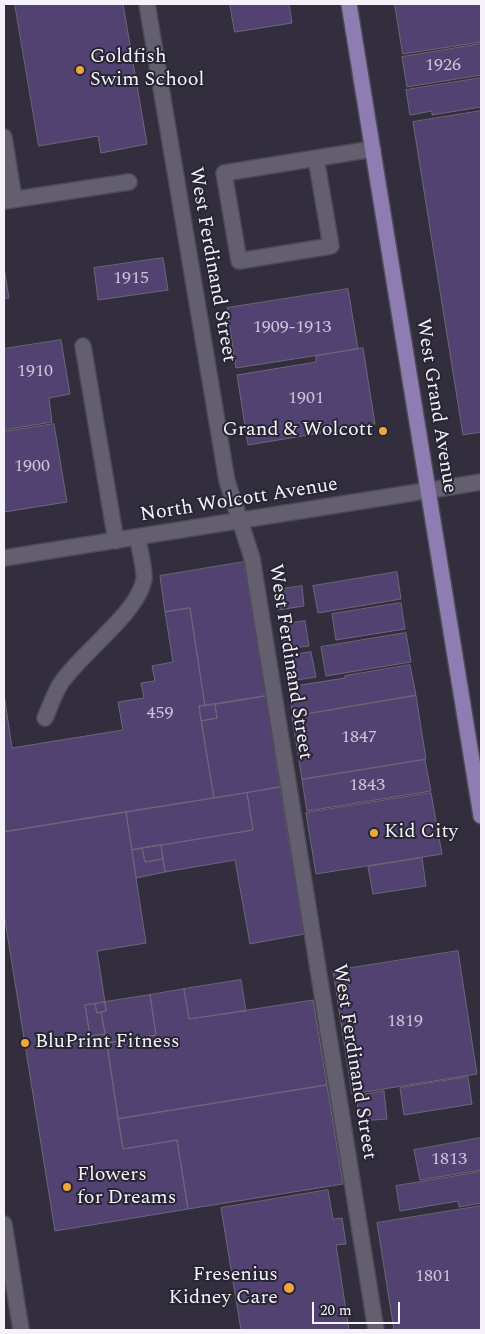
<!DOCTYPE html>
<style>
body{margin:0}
#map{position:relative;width:485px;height:1334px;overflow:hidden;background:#322e3d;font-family:Spectral,serif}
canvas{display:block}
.frame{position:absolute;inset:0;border:5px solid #f4f1fb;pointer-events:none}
.scale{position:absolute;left:312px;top:1302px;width:88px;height:22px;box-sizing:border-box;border:2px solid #f4f1fb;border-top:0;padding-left:6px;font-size:15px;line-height:18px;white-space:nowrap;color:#f4f1fb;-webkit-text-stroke:4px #282532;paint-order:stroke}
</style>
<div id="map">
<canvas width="485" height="1334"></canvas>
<div class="frame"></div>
<div class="scale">20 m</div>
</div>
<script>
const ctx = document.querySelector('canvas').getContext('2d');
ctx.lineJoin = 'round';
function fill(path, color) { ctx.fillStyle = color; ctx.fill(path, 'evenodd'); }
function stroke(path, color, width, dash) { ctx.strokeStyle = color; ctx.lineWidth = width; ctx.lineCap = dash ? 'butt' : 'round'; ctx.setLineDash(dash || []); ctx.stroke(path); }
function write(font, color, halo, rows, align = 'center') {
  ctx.font = font + ' Spectral,serif'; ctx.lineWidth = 4; ctx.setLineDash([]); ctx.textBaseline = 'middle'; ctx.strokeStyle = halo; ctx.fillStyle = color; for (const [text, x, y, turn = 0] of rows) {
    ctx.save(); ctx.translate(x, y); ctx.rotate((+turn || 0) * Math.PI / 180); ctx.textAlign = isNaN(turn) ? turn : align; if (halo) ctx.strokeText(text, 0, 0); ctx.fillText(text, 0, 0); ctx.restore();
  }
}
const building = new Path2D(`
 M 15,4 L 123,4 L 147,144 L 101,153 L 98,136 L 39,146 Z
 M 230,4 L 289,4 L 292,23 L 235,32 Z
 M 395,4 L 481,4 L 481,42 L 403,54 Z
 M 481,44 L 481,75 L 407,87 L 402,57 Z
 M 481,78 L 481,107 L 432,115 L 432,111 L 410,115 L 406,90 Z
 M 481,111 L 481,432 L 463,435 L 413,122 Z
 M 163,258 L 168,290 L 98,300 L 94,268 Z
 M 4,267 L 9,298 L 4,299 Z
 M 348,289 L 358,349 L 236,368 L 227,308 Z
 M 61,340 L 70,394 L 49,398 L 52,422 L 4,430 L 4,349 Z
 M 363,348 L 375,424 L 248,445 L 237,375 L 316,362 L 316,356 Z
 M 54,424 L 67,502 L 4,512 L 4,432 Z
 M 244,562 L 266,696 L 205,706 L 190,608 L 165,612 L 160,576 Z
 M 397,572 L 401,599 L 318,613 L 313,586 Z
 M 302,586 L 304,606 L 278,610 L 275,590 Z
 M 401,603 L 405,629 L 336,640 L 332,614 Z
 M 190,608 L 205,706 L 199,706 L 214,798 L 4,832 L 4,694 L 12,748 L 123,730 L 118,702 L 144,698 L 141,683 L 155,681 L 152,666 L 173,662 L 165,612 Z
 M 305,621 L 309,646 L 284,649 L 280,625 Z
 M 406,633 L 411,662 L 326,676 L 321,647 Z
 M 311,652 L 316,677 L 290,681 L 287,656 Z
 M 410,665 L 416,695 L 293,716 L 288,687 L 345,678 L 345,676 Z
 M 266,696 L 280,787 L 214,798 L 201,721 L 217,718 L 215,704 Z
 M 416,696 L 426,759 L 302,779 L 292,717 Z
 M 215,704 L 217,718 L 201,721 L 199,706 Z
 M 425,760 L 431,791 L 307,811 L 302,780 Z
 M 280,787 L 304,934 L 250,944 L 235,860 L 165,872 L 161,845 L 253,830 L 247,793 Z
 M 247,793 L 253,830 L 132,850 L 126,812 Z
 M 431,793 L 442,854 L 316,874 L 306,813 Z
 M 126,812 L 146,943 L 97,951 L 105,1002 L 85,1005 L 90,1036 L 105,1034 L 123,1149 L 177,1140 L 188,1209 L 55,1231 L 4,914 L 4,832 Z
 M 161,845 L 163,859 L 145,862 L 142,848 Z
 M 142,848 L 145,862 L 163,859 L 165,872 L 136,878 L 132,850 Z
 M 422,858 L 426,886 L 373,894 L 368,867 Z
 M 458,951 L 477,1074 L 352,1094 L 333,971 Z
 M 241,980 L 246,1011 L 189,1019 L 184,989 Z
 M 184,989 L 189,1019 L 313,1000 L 327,1085 L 118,1119 L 107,1043 L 156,1035 L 150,995 Z
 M 150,995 L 156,1035 L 107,1043 L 101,1012 L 106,1011 L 105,1002 Z
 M 105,1002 L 106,1011 L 97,1013 L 95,1004 Z
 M 95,1004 L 97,1013 L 101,1012 L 105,1034 L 90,1036 L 85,1005 Z
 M 468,1077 L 472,1104 L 404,1115 L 400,1088 Z
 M 327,1085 L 343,1184 L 188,1209 L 177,1140 L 123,1149 L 118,1119 Z
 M 384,1091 L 387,1119 L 360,1121 L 356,1096 Z
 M 481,1138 L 481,1170 L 420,1180 L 414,1150 Z
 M 481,1172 L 481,1203 L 459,1207 L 458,1201 L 400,1211 L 396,1186 Z
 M 328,1190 L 333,1219 L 342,1218 L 346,1244 L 336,1245 L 349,1330 L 241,1330 L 221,1208 Z
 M 481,1206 L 481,1330 L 394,1330 L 377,1223 Z`);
const minor = new Path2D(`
 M 147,4 L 227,481 L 252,558 L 376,1330
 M 4,137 L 14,199
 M 316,158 L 331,246 L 239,261 L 224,173 L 373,149
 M 4,201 L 129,182
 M 83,346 L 116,541
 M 4,558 L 481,482
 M 45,718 C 50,707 54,694 61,683 C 80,654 139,612 144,579 C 145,570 139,548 138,538
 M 4,1224 L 21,1330`);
const major = new Path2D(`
 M 349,4 L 481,816`);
const markers = [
 [80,70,5,"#f0a63f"],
 [383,431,5,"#f0a63f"],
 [374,833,5,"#f0a63f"],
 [25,1043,5,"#f0a63f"],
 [67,1187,5,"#f0a63f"],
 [289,1288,6,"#f0a63f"]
];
const numberNames = [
 ["1926",443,66],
 ["1915",131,279],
 ["1909-1913",292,328],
 ["1910",35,372],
 ["1901",306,399],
 ["1900",32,467],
 ["459",160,714],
 ["1847",359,738],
 ["1843",367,786],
 ["1819",405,1022],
 ["1813",449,1160],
 ["1801",433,1277]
];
const poiNames = [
 ["Goldfish",90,58],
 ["Swim School",90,81],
 ["Grand & Wolcott",373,431,"right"],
 ["Kid City",384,833],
 ["BluPrint Fitness",35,1043],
 ["Flowers",77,1176],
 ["for Dreams",77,1199],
 ["Fresenius",278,1276,"right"],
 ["Kidney Care",278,1299,"right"]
];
const streetNames = [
 ["West Ferdinand Street",211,265,80],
 ["West Grand Avenue",435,406,81],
 ["North Wolcott Avenue",239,501,-9],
 ["West Ferdinand Street",289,662,81],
 ["West Ferdinand Street",353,1062,81]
];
fill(building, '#524272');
stroke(building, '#6c6778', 1);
stroke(minor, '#4e4b57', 18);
stroke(major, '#4e4b57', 18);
stroke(minor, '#635f6f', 15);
stroke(major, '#8e7db3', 15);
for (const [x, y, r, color] of markers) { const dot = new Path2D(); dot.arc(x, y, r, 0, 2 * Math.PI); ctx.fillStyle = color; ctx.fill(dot); stroke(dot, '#282532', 2); }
write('18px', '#ccc5d9', null, numberNames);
write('20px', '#f4f1fb', '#282532', poiNames, 'left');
write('20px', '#f4f1fb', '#282532', streetNames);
</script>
